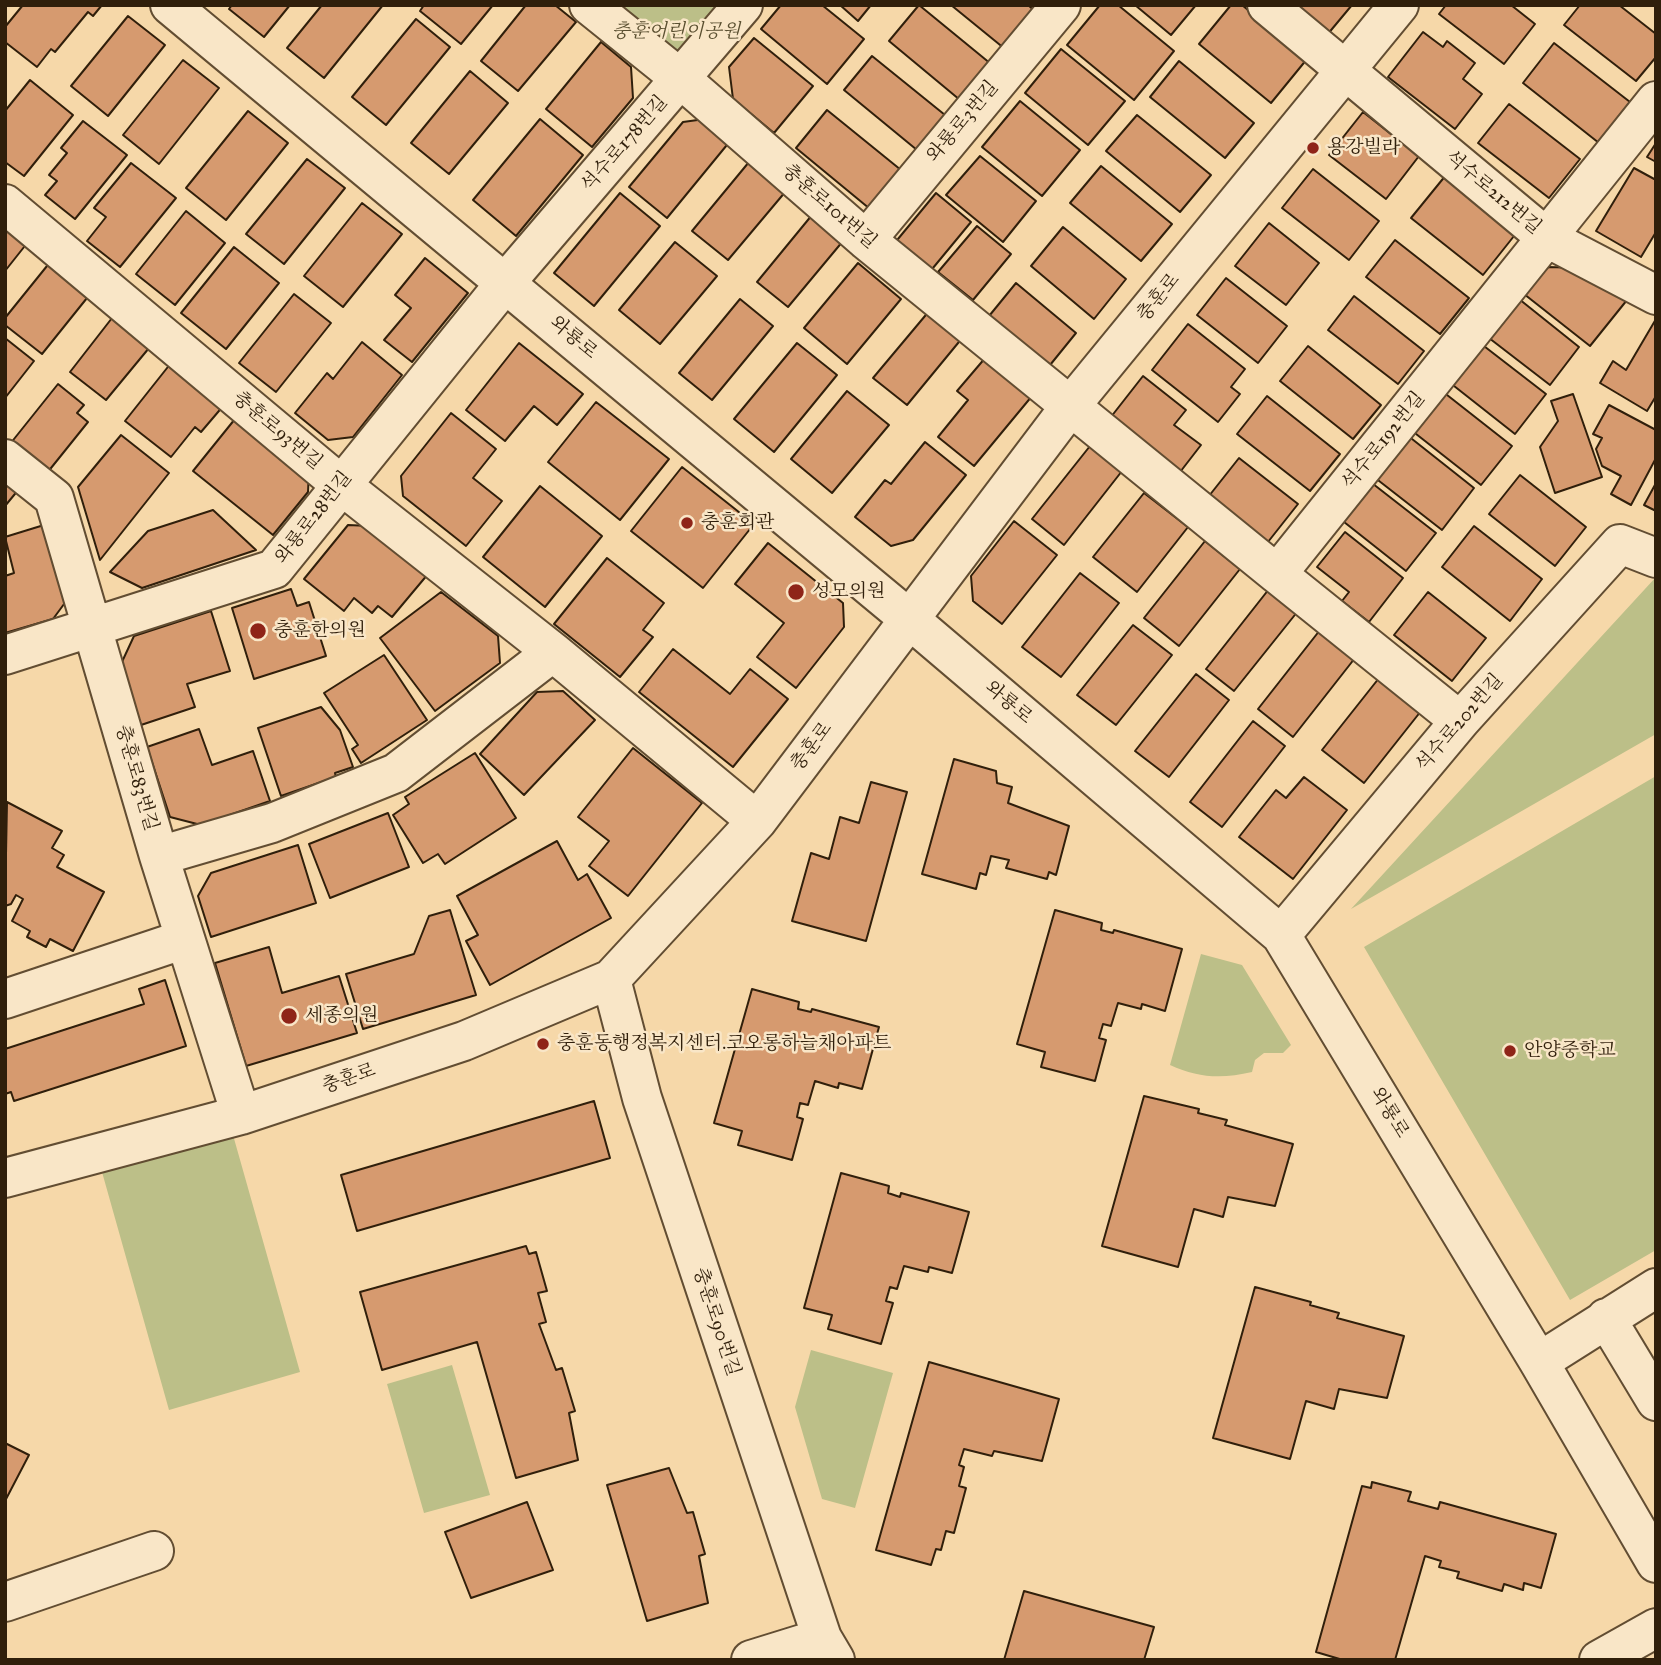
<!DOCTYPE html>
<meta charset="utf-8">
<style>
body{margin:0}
#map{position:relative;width:1661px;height:1665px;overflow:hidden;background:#f6d8a9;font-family:"IM FELL Great Primer",serif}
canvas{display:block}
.frame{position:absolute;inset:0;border:7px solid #301f0b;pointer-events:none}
</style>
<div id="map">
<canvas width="1661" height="1665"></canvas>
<div class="frame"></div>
</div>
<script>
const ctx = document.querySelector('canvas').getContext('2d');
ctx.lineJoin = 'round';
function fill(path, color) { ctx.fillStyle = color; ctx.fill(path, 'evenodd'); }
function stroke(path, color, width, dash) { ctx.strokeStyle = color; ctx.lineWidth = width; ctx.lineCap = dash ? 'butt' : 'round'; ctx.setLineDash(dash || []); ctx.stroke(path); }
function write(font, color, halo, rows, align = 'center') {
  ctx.font = font + ' "IM FELL Great Primer","Noto Serif KR",serif'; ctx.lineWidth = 5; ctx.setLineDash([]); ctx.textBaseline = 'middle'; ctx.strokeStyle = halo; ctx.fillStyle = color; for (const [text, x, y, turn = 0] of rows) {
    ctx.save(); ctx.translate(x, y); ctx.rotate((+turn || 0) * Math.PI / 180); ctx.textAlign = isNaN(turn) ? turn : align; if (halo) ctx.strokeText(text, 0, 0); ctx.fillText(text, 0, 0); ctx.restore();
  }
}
const green = new Path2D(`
 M 602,5 L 733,5 L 680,68 Z
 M 1656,577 L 1656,734 L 1351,909 Z
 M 1656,776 L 1656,1250 L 1570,1300 L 1364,947 Z
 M 1201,954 L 1242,965 L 1291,1045 L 1283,1053 L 1264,1053 L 1255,1060 L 1252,1072 C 1222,1079 1198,1078 1170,1065 Z
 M 233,1135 L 300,1372 L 169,1410 L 102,1172 Z
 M 811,1350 L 893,1373 L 855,1508 L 822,1499 L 795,1407 Z
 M 452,1365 L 490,1495 L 424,1513 L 387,1384 Z`);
const building = new Path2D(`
 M 23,5 L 102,5 L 93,16 L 88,12 L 55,52 L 51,49 L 37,67 L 5,42 L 5,27 Z
 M 232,5 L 290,5 L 264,37 L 229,9 Z
 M 322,5 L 383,5 L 324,78 L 287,48 Z
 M 424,5 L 493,5 L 461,44 L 420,11 Z
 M 526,5 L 555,5 L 576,22 L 518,91 L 481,61 Z
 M 781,5 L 822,5 L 864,39 L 827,84 L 761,29 Z
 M 840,5 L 871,5 L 858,21 Z
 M 919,5 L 991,64 L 960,100 L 889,41 Z
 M 951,5 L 1028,5 L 1036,12 L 1005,49 Z
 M 1100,5 L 1118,5 L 1174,51 L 1134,100 L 1067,45 Z
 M 1135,5 L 1196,5 L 1171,35 Z
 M 1231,5 L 1242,5 L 1307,59 L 1271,103 L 1199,44 Z
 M 1291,5 L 1352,5 L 1327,35 Z
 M 1446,5 L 1511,5 L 1535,24 L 1504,64 L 1439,14 Z
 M 1580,5 L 1619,5 L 1656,34 L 1656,57 L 1636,81 L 1564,25 Z
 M 128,16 L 165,45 L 108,116 L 71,86 Z
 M 416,19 L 450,47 L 386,125 L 352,97 Z
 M 1423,32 L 1443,47 L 1447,41 L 1475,63 L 1463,79 L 1482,94 L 1455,129 L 1388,77 Z
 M 754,38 L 813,86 L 774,133 L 733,99 L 729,67 Z
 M 601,42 L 631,67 L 633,98 L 592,147 L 546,109 Z
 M 1554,43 L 1630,102 L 1599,143 L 1523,83 Z
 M 1061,49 L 1125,101 L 1088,145 L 1025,93 Z
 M 872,56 L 945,115 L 917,150 L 844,90 Z
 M 183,60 L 219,88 L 159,164 L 123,135 Z
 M 1179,61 L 1254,123 L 1225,158 L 1150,97 Z
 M 470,71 L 508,103 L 449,174 L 411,143 Z
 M 30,80 L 73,115 L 24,176 L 5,162 L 5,111 Z
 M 1020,101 L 1080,150 L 1042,196 L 982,147 Z
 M 1509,104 L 1580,159 L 1549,198 L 1478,143 Z
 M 827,110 L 901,170 L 870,209 L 796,148 Z
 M 248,111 L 288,143 L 226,220 L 186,188 Z
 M 1363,112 L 1419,156 L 1386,199 L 1329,155 Z
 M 1137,115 L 1211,175 L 1180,212 L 1106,151 Z
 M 540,119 L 583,155 L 516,236 L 473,200 Z
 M 705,119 L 731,140 L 667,218 L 629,187 L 683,122 Z
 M 83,121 L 127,155 L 75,219 L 45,195 L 57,181 L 49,175 L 67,153 L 61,148 Z
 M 1656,143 L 1656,162 L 1647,157 Z
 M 980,156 L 1036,201 L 1003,242 L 946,195 Z
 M 307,159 L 345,188 L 284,264 L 246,234 Z
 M 749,162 L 786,191 L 728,260 L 692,231 Z
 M 131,163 L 176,198 L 120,267 L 87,241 L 106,217 L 94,208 Z
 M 1101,166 L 1172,224 L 1141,261 L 1070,203 Z
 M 1634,168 L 1656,180 L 1656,232 L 1641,257 L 1596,231 Z
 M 1313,169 L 1379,221 L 1349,260 L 1282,208 Z
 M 1446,175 L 1518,231 L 1483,275 L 1411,218 Z
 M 620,193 L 660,226 L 594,306 L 554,273 Z
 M 936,193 L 971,222 L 928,274 L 893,245 Z
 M 362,203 L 402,234 L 343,307 L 304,276 Z
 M 186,211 L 225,243 L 175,305 L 136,274 Z
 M 812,215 L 843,241 L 788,307 L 757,282 Z
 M 5,223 L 28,242 L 5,271 Z
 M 1269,223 L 1319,263 L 1286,305 L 1235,266 Z
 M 977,226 L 1011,254 L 973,300 L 938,272 Z
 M 1063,227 L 1126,279 L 1094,319 L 1031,266 Z
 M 1395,240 L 1469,298 L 1440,334 L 1366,277 Z
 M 675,242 L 717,276 L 660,344 L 619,310 Z
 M 234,247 L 279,283 L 226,349 L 181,313 Z
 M 425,258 L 468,293 L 412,362 L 384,340 L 411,308 L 395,295 Z
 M 51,261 L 91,293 L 42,354 L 5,325 L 5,318 Z
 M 858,263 L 901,299 L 847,364 L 804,328 Z
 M 1546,267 L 1586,268 L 1627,300 L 1590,346 L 1524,294 Z
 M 1226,278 L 1287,326 L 1258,363 L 1197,315 Z
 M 1016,283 L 1076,333 L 1046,370 L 985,321 Z
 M 294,294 L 331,323 L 276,392 L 239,363 Z
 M 1354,296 L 1424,351 L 1398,384 L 1328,330 Z
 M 740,299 L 773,326 L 712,400 L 679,373 Z
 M 1519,299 L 1579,347 L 1550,385 L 1489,338 Z
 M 930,310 L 963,337 L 907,405 L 873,378 Z
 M 112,318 L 149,348 L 106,400 L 70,372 Z
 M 1656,319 L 1656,396 L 1647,411 L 1600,383 L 1613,361 L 1626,370 Z
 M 1188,324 L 1245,369 L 1231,387 L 1240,394 L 1218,422 L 1152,370 Z
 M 5,338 L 34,361 L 5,398 Z
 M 362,342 L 402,375 L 353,437 L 328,440 L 295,413 L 327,373 L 333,379 Z
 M 519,343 L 583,394 L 557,425 L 534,406 L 505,441 L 466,410 Z
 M 797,343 L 837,375 L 774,452 L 734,419 Z
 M 1480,343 L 1546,394 L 1515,434 L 1449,382 Z
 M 1308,346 L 1381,405 L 1353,439 L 1280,381 Z
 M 986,357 L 1032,396 L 974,466 L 938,437 L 968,400 L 957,391 Z
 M 171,363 L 224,405 L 201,432 L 195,427 L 171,457 L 125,421 Z
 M 1143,376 L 1186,410 L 1174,425 L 1201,445 L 1177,476 L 1107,422 Z
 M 58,384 L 84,405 L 77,413 L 88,422 L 47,473 L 10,444 Z
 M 847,391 L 889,425 L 832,493 L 791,459 Z
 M 1442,391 L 1512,446 L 1481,485 L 1411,430 Z
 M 1573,394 L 1602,477 L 1555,493 L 1540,447 L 1558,421 L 1551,401 Z
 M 1267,396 L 1340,454 L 1310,491 L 1237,434 Z
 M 596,402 L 669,459 L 620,520 L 548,462 Z
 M 1609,405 L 1656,430 L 1656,458 L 1631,505 L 1611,494 L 1621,476 L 1602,466 L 1596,449 L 1602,438 L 1593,434 Z
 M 451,413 L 496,449 L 473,478 L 502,501 L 466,546 L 403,496 L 401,476 Z
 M 239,414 L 309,470 L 308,492 L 273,535 L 193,471 Z
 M 121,435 L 169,473 L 100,560 L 78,487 Z
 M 1407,435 L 1474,488 L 1442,530 L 1374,477 Z
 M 925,442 L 966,475 L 913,540 L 891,546 L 855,517 L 885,480 L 891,484 Z
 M 1090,446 L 1122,471 L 1064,545 L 1032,519 Z
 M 1239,458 L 1298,504 L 1264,547 L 1205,501 Z
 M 682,467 L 754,524 L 703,588 L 631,531 Z
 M 1520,475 L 1586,527 L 1555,566 L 1489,514 Z
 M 5,477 L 19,489 L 5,506 Z
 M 1368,480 L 1436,533 L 1406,571 L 1339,518 Z
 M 1656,483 L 1656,511 L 1644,505 Z
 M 540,486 L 602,536 L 545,607 L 483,557 Z
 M 1144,493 L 1188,527 L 1137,592 L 1093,557 Z
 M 213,510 L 256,550 L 142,588 L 110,572 L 148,531 Z
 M 1014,521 L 1057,555 L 1002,624 L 973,601 L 971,576 Z
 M 44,525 L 67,600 L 53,619 L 5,633 L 5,576 L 14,573 L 5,537 Z
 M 348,525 L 370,526 L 428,574 L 392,617 L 378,606 L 372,613 L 354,598 L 344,611 L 304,579 Z
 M 1474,526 L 1542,579 L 1510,621 L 1442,567 Z
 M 1345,532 L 1403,578 L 1369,622 L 1342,601 L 1349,592 L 1317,567 Z
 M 1205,541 L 1240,569 L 1179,646 L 1144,618 Z
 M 768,543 L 843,603 L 844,627 L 796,688 L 757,657 L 784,623 L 735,584 Z
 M 607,558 L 664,603 L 643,630 L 653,637 L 620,677 L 554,624 Z
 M 1080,573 L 1119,603 L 1061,677 L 1022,647 Z
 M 291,589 L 297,606 L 309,602 L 326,656 L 254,679 L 232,608 Z
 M 1269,589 L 1298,611 L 1234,691 L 1206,669 Z
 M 441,592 L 498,636 L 500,663 L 435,711 L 380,638 Z
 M 1428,592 L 1486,638 L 1452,681 L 1394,635 Z
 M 211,611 L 230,671 L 187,684 L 195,707 L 141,725 L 121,664 L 134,636 Z
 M 1133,625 L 1172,655 L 1116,725 L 1077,695 Z
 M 1320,630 L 1355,658 L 1293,737 L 1258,709 Z
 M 673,649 L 730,694 L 750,669 L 788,699 L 733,767 L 639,692 Z
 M 384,655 L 427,720 L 361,763 L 352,749 L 358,745 L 324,693 Z
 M 1383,673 L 1425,706 L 1364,783 L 1322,750 Z
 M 1196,674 L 1229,700 L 1169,777 L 1135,751 Z
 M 563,691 L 595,720 L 524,795 L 480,754 L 537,692 Z
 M 321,707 L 340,730 L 353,767 L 335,773 L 336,777 L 281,796 L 258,728 Z
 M 1253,721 L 1285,746 L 1222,827 L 1190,802 Z
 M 199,729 L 212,765 L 253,751 L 270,801 L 201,825 L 170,817 L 147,747 Z
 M 633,748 L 702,803 L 628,896 L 589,866 L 609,841 L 578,817 Z
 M 475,753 L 516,818 L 445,864 L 438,854 L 423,863 L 393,815 L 409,804 L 405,797 Z
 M 954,759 L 996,771 L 997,783 L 1012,787 L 1008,803 L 1069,826 L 1056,875 L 1049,872 L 1047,879 L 1006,868 L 1009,860 L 991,856 L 986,875 L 980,873 L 976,889 L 922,874 Z
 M 1304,777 L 1347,810 L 1293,879 L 1239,837 L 1276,790 L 1286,798 Z
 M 871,782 L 907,792 L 866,941 L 792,921 L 811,853 L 829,859 L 840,817 L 859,823 Z
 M 7,802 L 62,831 L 52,848 L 64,855 L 57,867 L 104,892 L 73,951 L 50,939 L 46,947 L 27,937 L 30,931 L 12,921 L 23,899 L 16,895 L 11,904 L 5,906 Z
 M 388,813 L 409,867 L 330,898 L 309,844 Z
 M 557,841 L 578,880 L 587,874 L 611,918 L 490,985 L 466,941 L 478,935 L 457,896 Z
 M 298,845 L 316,903 L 211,937 L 198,896 L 211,873 Z
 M 450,910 L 476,995 L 363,1029 L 346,974 L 414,954 L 429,916 Z
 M 1055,910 L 1102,923 L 1101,930 L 1113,933 L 1114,930 L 1182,949 L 1165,1011 L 1142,1004 L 1141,1009 L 1118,1003 L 1111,1026 L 1103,1024 L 1099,1038 L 1106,1040 L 1095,1081 L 1041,1067 L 1045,1052 L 1017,1044 Z
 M 269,947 L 282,993 L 339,976 L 357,1033 L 246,1066 L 215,963 Z
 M 165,980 L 186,1046 L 14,1101 L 11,1092 L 5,1094 L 5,1049 L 144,1004 L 139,989 Z
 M 752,989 L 799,1002 L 798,1009 L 811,1012 L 812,1009 L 879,1027 L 862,1089 L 839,1083 L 838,1088 L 815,1081 L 808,1105 L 800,1103 L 797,1117 L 803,1119 L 792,1160 L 738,1145 L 742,1131 L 714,1123 Z
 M 1144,1096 L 1199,1109 L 1198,1113 L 1227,1120 L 1225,1125 L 1293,1144 L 1275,1206 L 1228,1197 L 1223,1217 L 1194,1209 L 1178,1267 L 1102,1246 Z
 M 594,1101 L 610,1158 L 357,1231 L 341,1175 Z
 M 841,1173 L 889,1186 L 888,1193 L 900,1197 L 901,1193 L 969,1212 L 952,1273 L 929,1267 L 928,1272 L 904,1266 L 897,1289 L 890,1287 L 886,1301 L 893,1303 L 881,1344 L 828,1329 L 832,1315 L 804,1308 Z
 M 526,1246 L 529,1254 L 536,1252 L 547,1291 L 538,1293 L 546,1322 L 539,1324 L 556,1370 L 562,1368 L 575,1411 L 569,1413 L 578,1460 L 516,1478 L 477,1342 L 382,1370 L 360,1292 Z
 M 1255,1287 L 1311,1302 L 1310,1305 L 1339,1313 L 1337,1318 L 1404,1336 L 1387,1398 L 1339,1389 L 1334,1409 L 1306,1401 L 1290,1459 L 1213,1438 Z
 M 929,1362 L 1059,1399 L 1042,1461 L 994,1451 L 992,1456 L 964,1449 L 959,1465 L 964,1467 L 959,1486 L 966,1488 L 954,1533 L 946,1531 L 941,1550 L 936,1549 L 931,1565 L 876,1550 Z
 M 5,1443 L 29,1455 L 5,1501 Z
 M 669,1468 L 687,1513 L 693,1512 L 705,1554 L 699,1556 L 708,1603 L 647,1621 L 607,1485 Z
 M 1372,1482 L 1411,1492 L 1408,1501 L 1438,1509 L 1440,1502 L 1556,1534 L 1541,1588 L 1524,1583 L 1523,1590 L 1504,1584 L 1502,1591 L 1457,1578 L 1459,1572 L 1439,1567 L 1441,1561 L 1425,1556 L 1395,1660 L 1343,1660 L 1316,1652 L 1362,1486 L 1371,1488 Z
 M 527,1502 L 553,1570 L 471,1598 L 445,1532 Z
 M 1024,1591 L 1154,1627 L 1144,1660 L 1004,1660 Z`);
const minor = new Path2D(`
 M 170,5 L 908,618 L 1281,935 L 1539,1362 L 1656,1563
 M 589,5 L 681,79 L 866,240 L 1277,574 L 1656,101
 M 1267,5 L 1547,238 L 1656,295
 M 5,204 L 340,484 L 553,652 L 757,821
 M 866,240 L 1061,5
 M 5,459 L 54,498 L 159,856 L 241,1115
 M 1277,574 L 1460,721
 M 5,655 L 274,569 L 506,282 L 743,5
 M 159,856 L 272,823 L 396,773 L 553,652
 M 1281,935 L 1460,721 L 1620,544 L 1656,558
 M 611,979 L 642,1098 L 822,1638 L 835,1660
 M 5,999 L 185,939
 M 5,1178 L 241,1115 L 464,1041 L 611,979 L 757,821 L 1072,404 L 1399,5
 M 1606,1318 L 1656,1401
 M 1539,1362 L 1656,1288
 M 5,1602 L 154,1551
 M 751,1660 L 822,1638
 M 1599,1660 L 1656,1628`);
const markers = [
 [1313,148,7,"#8f2418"],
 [687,523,7,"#8f2418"],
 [796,592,9,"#8f2418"],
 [258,631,9,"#8f2418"],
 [289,1016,9,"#8f2418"],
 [543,1044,7,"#8f2418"],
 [1510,1051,7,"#8f2418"]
];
const parkNames = [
 ["충훈어린이공원",676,32]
];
const streetNames = [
 ["와룡로3번길",963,122,-50],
 ["석수로178번길",625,144,-49],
 ["석수로212번길",1493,193,40],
 ["충훈로101번길",829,207,41],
 ["충훈로",1159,298,-51],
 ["와룡로",573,338,40],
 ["충훈로93번길",277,431,40],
 ["석수로192번길",1384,441,-51],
 ["와룡로28번길",314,518,-52],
 ["와룡로",1008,703,40],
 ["석수로202번길",1460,723,-49],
 ["충훈로",812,747,-53],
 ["충훈로83번길",136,778,74],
 ["충훈로",349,1079,-19],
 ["와룡로",1389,1113,59],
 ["충훈로90번길",716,1322,72]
];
const poiNames = [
 ["용강빌라",1327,148],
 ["충훈회관",701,523],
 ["성모의원",812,592],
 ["충훈한의원",274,631],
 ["세종의원",305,1016],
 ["충훈동행정복지센터.코오롱하늘채아파트",557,1044],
 ["안양중학교",1524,1051]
];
fill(green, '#bcbf88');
fill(building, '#d69a6f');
stroke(building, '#301f0b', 2);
stroke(minor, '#624d32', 42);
stroke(minor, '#f9e6c7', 38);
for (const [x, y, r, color] of markers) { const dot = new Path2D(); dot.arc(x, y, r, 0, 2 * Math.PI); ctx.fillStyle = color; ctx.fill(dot); stroke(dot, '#f9e6c7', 2.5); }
write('italic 19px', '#5a4f30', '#f9e6c7', parkNames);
write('19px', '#301f0b', '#f9e6c7', streetNames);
write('19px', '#301f0b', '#f9e6c7', poiNames, 'left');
</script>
